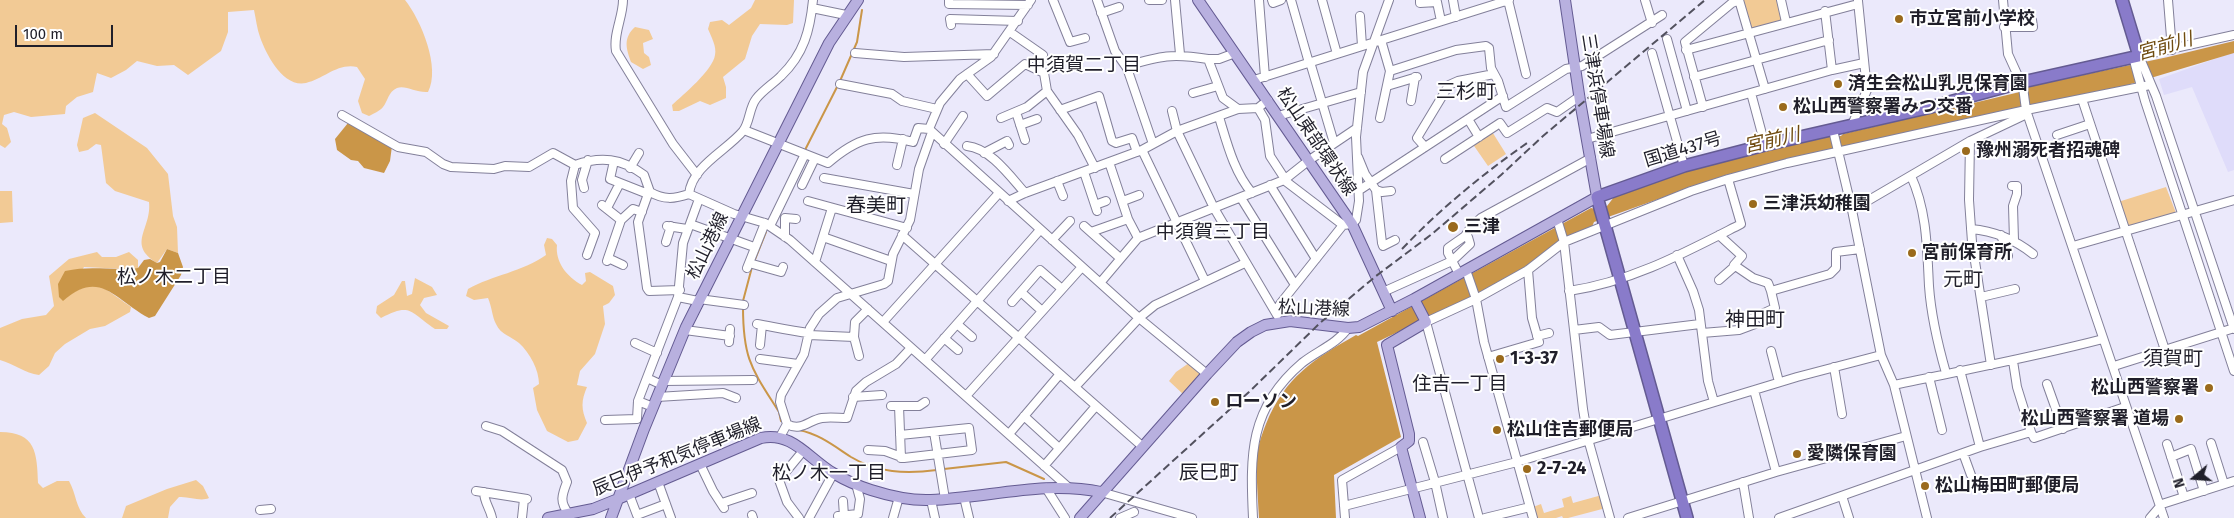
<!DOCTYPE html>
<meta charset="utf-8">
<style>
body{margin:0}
#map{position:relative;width:2234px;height:518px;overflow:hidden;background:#ebe9fb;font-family:"Fira Sans",sans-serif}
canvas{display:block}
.north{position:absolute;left:2169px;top:453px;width:50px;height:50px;-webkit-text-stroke:4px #fff;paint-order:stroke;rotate:252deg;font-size:14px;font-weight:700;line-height:20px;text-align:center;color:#201f2a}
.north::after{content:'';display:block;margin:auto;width:18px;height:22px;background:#201f2a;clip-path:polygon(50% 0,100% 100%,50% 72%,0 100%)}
.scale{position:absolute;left:15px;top:25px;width:98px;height:22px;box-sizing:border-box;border:2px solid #201f2a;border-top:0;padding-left:6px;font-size:15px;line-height:18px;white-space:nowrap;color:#201f2a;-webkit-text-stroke:4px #fff;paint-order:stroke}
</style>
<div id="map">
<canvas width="2234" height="518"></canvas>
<div class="north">N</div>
<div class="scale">100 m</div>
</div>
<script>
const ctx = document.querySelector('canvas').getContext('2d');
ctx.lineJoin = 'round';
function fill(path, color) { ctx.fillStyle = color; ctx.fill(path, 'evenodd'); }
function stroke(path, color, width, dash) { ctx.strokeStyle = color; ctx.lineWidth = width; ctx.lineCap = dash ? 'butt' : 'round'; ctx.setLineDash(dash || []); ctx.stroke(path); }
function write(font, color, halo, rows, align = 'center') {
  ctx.font = font + ' "Fira Sans","Noto Sans JP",sans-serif'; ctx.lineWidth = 4; ctx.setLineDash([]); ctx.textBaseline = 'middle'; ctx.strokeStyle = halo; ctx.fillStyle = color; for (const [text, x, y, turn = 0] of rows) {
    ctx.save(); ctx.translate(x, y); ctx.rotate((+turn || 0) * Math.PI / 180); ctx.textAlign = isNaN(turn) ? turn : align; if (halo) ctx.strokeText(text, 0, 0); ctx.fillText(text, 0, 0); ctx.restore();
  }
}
const built = new Path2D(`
 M 2234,52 L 2234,170 L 2228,172 L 2192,87 L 2164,95 L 2159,79 Z`);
const green = new Path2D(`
 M 0,0 L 405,0 C 421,20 441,68 428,92 C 416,93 406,85 397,88 C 388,92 388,101 383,107 C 380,111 373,114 369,116 L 362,113 L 358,101 L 365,79 L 357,67 C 337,63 324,79 306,83 C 283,88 266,54 260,37 C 257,29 256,19 254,10 L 228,12 L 228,32 L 221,51 L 188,75 L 174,65 L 157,66 L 137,61 L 126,70 L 111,78 L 97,73 L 93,92 L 77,97 L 66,106 L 65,114 L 31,117 L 14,112 L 4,115 L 2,124 L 7,128 L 11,142 L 5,148 L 0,145 Z
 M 755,0 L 794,0 L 793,23 L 787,25 L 760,24 L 752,36 L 745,59 L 723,77 L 726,87 L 726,98 L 710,105 L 700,101 L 679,111 L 673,111 L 672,105 C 683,95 713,70 715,55 C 717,47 711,36 708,29 L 710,22 L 722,20 L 729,25 L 751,8 Z
 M 1744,0 L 1779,0 L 1784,22 L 1749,31 L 1741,1 Z
 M 635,27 L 649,30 L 653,39 L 643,43 L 644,53 L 649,57 L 651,65 L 643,69 L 631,62 C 626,48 623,38 635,27 Z
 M 95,113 L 147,148 L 168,174 L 173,216 L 177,227 L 178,253 L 167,249 L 157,263 C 126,244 152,229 149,202 L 115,191 L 106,183 L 101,145 L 96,144 L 88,150 L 79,152 L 77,145 L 83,118 Z
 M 1491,130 L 1506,154 L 1488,166 L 1472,143 Z
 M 2166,187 L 2176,213 L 2127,229 L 2118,202 Z
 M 0,191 L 12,191 L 13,222 L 0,223 Z
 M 547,238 L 552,239 L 557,245 C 555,262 567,277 582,285 L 586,281 L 585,273 L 590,272 L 613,286 L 615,295 L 609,303 L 603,306 L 605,324 L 595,354 L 580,371 L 577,385 L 587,387 C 581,401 581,409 587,423 L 578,440 L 568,442 L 547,431 L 537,410 L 533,388 L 539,384 C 539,370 530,353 519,343 C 511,336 501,335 496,324 C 492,317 492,307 488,298 L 474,300 L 466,296 L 468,289 C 493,275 522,272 546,255 L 544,245 Z
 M 97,252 L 102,257 L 116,257 L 129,252 L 138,260 L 138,268 L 126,269 L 84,267 L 63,300 C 96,275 100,286 131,307 L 130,312 L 105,326 L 90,329 L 65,344 L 55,353 L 49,366 L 39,375 C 25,373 14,364 0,360 L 0,328 L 22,319 L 46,315 L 54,306 L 49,276 L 69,259 Z
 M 415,278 L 432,287 L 437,295 L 424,298 L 420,305 L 426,313 L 449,326 L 447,329 L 435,329 C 410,312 411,302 381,318 L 376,313 L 377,306 L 394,295 L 402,281 L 405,281 L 407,296 L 412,294 Z
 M 1189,363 L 1204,374 L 1184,395 L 1169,381 L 1176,372 Z
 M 0,432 C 36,432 37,453 38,483 L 43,488 L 57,481 L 69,481 C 76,493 76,509 86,518 L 0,518 Z
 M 196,480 L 203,486 L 209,498 C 200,502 189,496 179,497 L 170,507 L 168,518 L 122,518 L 126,506 L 167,489 Z
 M 1602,495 L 1606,508 L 1568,518 L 1563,518 L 1562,516 L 1556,518 L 1537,518 L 1533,507 L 1541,504 L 1544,513 L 1564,507 L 1562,499 L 1571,496 L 1573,503 Z`);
const water = new Path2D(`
 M 2234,41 L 2234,53 L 2114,89 L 1784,160 L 1726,175 L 1594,222 L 1591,229 L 1560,243 L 1522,269 L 1488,289 L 1377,342 L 1401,437 L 1334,475 L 1336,518 L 1259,518 C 1258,498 1256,477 1257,457 C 1258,445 1262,434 1266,424 C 1285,377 1314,359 1356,335 L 1358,336 L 1591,208 L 1595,209 L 1607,206 L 1614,197 L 1697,168 L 1826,137 L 1841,136 L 1843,134 L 2024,91 L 2026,87 L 2168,57 Z
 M 348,123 L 351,123 L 392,146 L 390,161 L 384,173 L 364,168 L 358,161 L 351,160 L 337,150 L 335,139 Z
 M 167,249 L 178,253 L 183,267 L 181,275 L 155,316 L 149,318 C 115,300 100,268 63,301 L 59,297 L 58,284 L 65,271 C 92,265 112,271 138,268 L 144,260 L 150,259 L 157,263 L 160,262 Z`);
const stream = new Path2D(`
 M 840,81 L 857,42 L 862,10
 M 805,150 L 838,85
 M 754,262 L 766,232
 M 743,301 L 752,267
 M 743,307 C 743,360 752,369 779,412 L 781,421
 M 799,430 C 819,434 834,446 851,457 C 877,473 906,474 937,470
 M 944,469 L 1006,462 L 1044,479`);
const minor = new Path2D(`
 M 623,0 C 623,17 613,34 616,51 L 673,144 L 697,175
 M 949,0 L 949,4 L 1028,5
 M 1053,0 L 1070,42 L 1085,38
 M 1097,0 L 1115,51 L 1127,68 L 1153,144
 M 1149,0 L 1162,0
 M 1175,0 L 1180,54
 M 1259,0 L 1265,77
 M 1272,0 L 1273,3 L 1281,0
 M 1291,0 L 1309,63
 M 1322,0 L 1337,54
 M 1420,0 L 1420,3 L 1437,2 L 1441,21
 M 1453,0 L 1456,17
 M 1508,0 L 1526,74
 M 1645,0 L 1652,23
 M 1739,0 L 1765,89
 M 1781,0 L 1786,22
 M 2003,0 L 2008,54 L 2023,87 L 2026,110 L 2164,518
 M 2168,0 L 2172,50
 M 812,8 L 846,15
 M 1825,11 L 1832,70
 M 1101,13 L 1119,7
 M 1360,16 L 1362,46
 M 951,25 L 950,19 L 1018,21
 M 2004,27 L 2033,27 L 2032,20
 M 1010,32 L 1043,55
 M 2234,35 L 2139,56 L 2156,96 L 2234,329
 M 1667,39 L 1687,111
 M 1686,50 L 1858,4
 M 855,53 L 904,57 L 994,54
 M 1652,53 L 1684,166
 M 2133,57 L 2145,101 L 2234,371
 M 1208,59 L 1219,59 L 1235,53
 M 1310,62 L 1334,143
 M 1126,66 C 1161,56 1171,53 1208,59 L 1223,98 L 1238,109
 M 1390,71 L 1456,50 L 1486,46 L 1489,48 L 1491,68 L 1498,81 L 1506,107 L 1566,69 L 1582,66 L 1662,15
 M 967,74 L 987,96 L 1025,64 L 1044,73 L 1047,91 L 1078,135 L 1095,168
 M 1694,77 L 1829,40
 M 1254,80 L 1509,0
 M 840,84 L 892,94 L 902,101 L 937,109
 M 1387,86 L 1417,77
 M 1193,93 L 1218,86
 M 1751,93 L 1765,145
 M 2082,99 L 2165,350
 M 1411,101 L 1415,77
 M 1703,107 L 1685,42 L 1732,3 L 1739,0
 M 1258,108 L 1265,120 L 1270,156 L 1285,179
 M 1060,110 L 1099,96 L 1112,141 L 1116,143 L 1132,138 L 1137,152
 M 1172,111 L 1177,131 L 1214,208 L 1277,315
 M 1016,112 L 1025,140
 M 342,115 L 398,147 L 426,152 L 443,164 L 451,167 L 494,169 L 505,166 L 529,167 L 553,153 L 575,165 C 601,156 621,158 644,175 L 650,192 C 664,200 674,199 689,194 L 734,214 L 765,223 L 790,240 L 1068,487
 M 1278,116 L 1361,92
 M 1219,117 C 1227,143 1234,172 1252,193
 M 1001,118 L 1027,107 L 1047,91
 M 1380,118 L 1390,71 L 1381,40
 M 1468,119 L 1479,137
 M 1020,125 L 1037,119
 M 1852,125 L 1867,90 L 1858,1
 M 929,129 L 940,103 L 960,79 L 991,57 L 1031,0
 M 744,130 L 828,163 C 857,138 876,132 913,142 L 918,128 L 929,129 L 1139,318 L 1207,374
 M 1833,130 L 1852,210 L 1881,355 L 1894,385 L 1927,518
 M 2057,135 L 2090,124
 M 1587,139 L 1832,70 L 1864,63
 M 1970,141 L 1969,200 L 1972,242 L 1991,365
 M 944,144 L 963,116
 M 967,146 C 990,148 1010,176 1025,193
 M 1425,147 L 1417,138 L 1449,85 L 1458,81 L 1494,74
 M 1142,150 L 1205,281
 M 984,153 L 1007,141 L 1009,145
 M 1358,157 L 1365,174 L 1376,190 L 1382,243 L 1383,246 L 1395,240
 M 1445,159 L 1500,123 L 1507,133 L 1547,108 L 1557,112 L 1580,96
 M 614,161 L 610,179 L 648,194
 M 1109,162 L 1128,219 L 1138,238
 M 575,165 L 571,181 L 573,208 L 595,233 L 587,255
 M 897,165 L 903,139
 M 630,168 L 639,153
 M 1084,172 L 1097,211
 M 1911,176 C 1927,211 1927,248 1929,286 C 1931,315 1938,345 1946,373
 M 824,178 L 914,194
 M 1284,180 L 1343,225
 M 1057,181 L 1063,196
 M 802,185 L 815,158
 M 1270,185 L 1316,259
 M 2012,186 L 2017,186 L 2017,194 L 2013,206 L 2014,240
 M 584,188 L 582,180 L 588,160
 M 1376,190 L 1382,192 L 1391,191
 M 1358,191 L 1503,96
 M 650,192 L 648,194 L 638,222 L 647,288 L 649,291 L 680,290
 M 689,194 C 692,166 726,151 743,131 C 750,122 749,108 756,99 C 763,90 773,84 781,76 C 804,54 810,30 813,0
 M 1241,198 L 1295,285
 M 808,201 L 907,228
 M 1008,201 L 1025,193 L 1142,150 L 1177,131 L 1238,109 L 1258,108 L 1268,100
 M 1123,201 L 1139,195
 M 602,205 L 621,220
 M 1095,205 L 1106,201
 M 607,208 L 620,183
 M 1852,210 L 1970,141 L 2027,114
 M 1557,219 L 1564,242 L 1583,409 L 1588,439 L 1610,518
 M 690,224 L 754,247
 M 667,226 L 687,229
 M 770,226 L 805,154
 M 1084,226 L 1120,258
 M 1971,229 C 1995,231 2014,239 2033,254
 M 1091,232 L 1128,219
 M 902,235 L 1143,447
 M 1719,235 L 1742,256 L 1734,265 L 1753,278 L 1768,283 L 1771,291
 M 2001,235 L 2008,256
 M 785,237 L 785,218 L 796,219
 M 823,237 L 891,261
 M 1052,240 L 1070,221
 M 666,242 L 671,226
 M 2073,246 L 2234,200
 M 708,247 L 714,233
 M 1677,255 L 1693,291 L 1699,310 L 1708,381 L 1714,402
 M 608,258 L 623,265
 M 607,261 L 621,220 L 633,209 L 642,212
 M 815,262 L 832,208
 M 749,263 L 781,272 L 783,267
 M 747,268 L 765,223
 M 1466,270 L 1476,299 L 1484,342 L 1533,518
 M 1459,274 L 1448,253 L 1448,248 L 1465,236 L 1471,227 L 1481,218 L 1591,158
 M 1719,280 L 1735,266
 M 1100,283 L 1138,238 L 1284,180 L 1308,161 L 1357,128
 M 1569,291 C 1631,282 1686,252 1741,224 L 1728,179
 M 1021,292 L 1042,311
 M 1383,292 L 1452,261 L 1470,244 L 1468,237 L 1465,236
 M 678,297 L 698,301
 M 1981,297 L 2015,289
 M 699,299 L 744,305
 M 1012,302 L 1040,270 L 1062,289
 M 1276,312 L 1280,304 L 1343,225 L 1352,224 L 1356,220 L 1359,201 L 1356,137 L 1363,72 L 1389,0
 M 883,322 L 999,193
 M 757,324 C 774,327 791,331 809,333
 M 957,324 L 972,337
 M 685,330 L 730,336
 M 1574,330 L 1599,327 L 1610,335 L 1700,324
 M 1702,333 L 1739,330 L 1755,324 L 1753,318 L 1775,308 L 1771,291 L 1830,274 L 1836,268 L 1836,252 L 1860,249
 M 809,335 L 854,337
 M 1537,336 L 1549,333
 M 944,338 L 958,350
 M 729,342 L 730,329
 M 635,343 L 657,353
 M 760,345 L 762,325
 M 1771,351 L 1779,382
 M 859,356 L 854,337 L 855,322 L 868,309
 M 1488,357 L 1539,342 L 1532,318 L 1528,270
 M 760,359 L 798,364
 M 925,360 L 1040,230
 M 2013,361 L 2017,387 L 2031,432
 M 2114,366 L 2234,328
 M 1834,367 L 1842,414
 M 1960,370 L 1980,447
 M 1929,377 L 1942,430
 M 647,378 L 662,385
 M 663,381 L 753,380
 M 2047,384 L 2063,429
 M 1894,385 C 1964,370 2034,357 2103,339
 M 1075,387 L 1139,318 L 1155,305 L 1245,263
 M 1754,390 L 1776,472
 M 966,396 L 1082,267
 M 657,397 L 723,393 L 736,398
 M 853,397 L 882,395
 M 638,401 L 653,407
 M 891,406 L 919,406 L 925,402
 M 899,406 L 901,458
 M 1024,416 L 1059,448
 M 605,420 L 637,419 L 638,401 L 678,297 L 683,243 L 699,199
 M 787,424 C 801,432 809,420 822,418 C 830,417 839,418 847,418 L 856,391 L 866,382 L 896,364 L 911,348
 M 486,426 L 502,431 L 562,470 L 567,482 C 562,495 559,502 569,514
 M 934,432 L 945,499
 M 1009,434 L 1060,374
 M 780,437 L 787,424 L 780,402 L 781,395 L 804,354 L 810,328 L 819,314 L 837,298 L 884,284 L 888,281 L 893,254 L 910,220 L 919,169 L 932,132
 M 1423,442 L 1435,482 L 1443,518
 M 2211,443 L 2224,484
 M 2167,444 L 2184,497
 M 868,450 L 885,451 L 904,458 L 972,450 L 969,428 L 900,435
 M 1963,453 L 1971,475
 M 2171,457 L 2191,449 L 2204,491
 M 700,464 L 713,491 L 724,508
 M 1044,466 L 1096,406
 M 658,482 L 671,518
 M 1743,482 L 1749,518
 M 1046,488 L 1065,518
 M 476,491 L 527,499
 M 484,492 C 484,502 490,508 492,518
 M 1101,492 L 1192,518
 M 629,494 L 637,515 L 666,504
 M 1842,496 L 1849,518
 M 964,497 L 969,518
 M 931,500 L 935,518
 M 843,501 L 844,516
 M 722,503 L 752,493
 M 1344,506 L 1517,462 L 1797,377 L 1881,355
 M 260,510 L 271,509
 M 752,515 L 753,518
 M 838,516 L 858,514 L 860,499 L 856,484
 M 522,518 L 524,499
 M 799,518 L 787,502 L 779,480 L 803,451
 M 809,518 L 833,474
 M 893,518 L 899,497
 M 1120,518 L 1134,512
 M 1253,518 C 1250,455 1249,408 1302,363 C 1317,351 1337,344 1348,328
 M 1345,518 L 1342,480 L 1401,447
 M 1479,518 L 1426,322 L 1476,299 L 1528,270 L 1564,242 L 1691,191 L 1728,179 L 1787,163 L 2026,110 L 2150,85
 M 1485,518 L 1530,507
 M 1628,518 L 1776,472 L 1906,436
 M 1779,518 L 1980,447 L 2031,432 L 2034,438 L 2125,407
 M 2150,518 L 2162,504 L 2234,481`);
const major = new Path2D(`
 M 1198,0 L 1352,224 L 1392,311
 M 1414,299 L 1426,322 L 1387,345 L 1409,434 L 1409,441 L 1401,447 L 1420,518
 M 548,518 L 593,509 L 618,499 L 761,438 C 792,431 809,459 833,473 C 845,480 858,486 871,490 C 890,496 911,501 931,500 C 988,498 1044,480 1101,492
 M 611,518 L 644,429 L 686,327 L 829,43 L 858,0
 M 1080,518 L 1207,374 L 1237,342 L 1251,332 L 1265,325 L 1290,321 L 1348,328 L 1359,327 L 1414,299 L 1597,197 L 1580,101 L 1565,0`);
const highway = new Path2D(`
 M 1687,518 L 1597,197 L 1684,166 L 1765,145 L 1927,108 L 2027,81 L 2139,56 L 2122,0`);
const rail = new Path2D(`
 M 1402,249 C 1441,208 1484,173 1530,141
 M 1110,518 L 1249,392 L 1320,323 L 1376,276 L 1432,234 L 1501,175 L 1543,136 L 1705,0`);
const markers = [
 [1899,19,5,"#9a6a1c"],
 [1838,84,5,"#9a6a1c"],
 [1783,107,5,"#9a6a1c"],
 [1966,151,5,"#9a6a1c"],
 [1753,204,5,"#9a6a1c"],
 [1453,227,6,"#9a6a1c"],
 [1912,253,5,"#9a6a1c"],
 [1500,359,5,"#9a6a1c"],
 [2209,388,5,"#9a6a1c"],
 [1215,402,5,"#9a6a1c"],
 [2179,419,5,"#9a6a1c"],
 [1497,430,5,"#9a6a1c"],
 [1797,454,5,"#9a6a1c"],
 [1527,469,5,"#9a6a1c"],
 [1925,486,5,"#9a6a1c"]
];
const poiNames = [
 ["市立宮前小学校",1909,19],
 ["済生会松山乳児保育園",1848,84],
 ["松山西警察署みつ交番",1793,107],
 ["豫州溺死者招魂碑",1976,151],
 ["三津浜幼稚園",1763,204],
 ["三津",1464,227],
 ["宮前保育所",1922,253],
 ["1-3-37",1510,359],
 ["松山西警察署",2199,388,"right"],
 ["ローソン",1225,402],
 ["松山西警察署 道場",2169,419,"right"],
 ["松山住吉郵便局",1507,430],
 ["愛隣保育園",1807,454],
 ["2-7-24",1537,469],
 ["松山梅田町郵便局",1935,486]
];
const streetNames = [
 ["三津浜停車場線",1597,96,81],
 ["松山東部環状線",1316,142,56],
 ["国道437号",1683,150,-17],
 ["松山港線",708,246,-64],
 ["松山港線",1314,309,2],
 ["辰巳伊予和気停車場線",677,457,-22]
];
const waterNames = [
 ["宮前川",2165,47,-16],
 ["宮前川",1772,141,-13]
];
const neighbourhoodNames = [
 ["中須賀二丁目",1084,66],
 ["中須賀三丁目",1213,233],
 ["松ノ木二丁目",174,278],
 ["住吉一丁目",1460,385],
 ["松ノ木一丁目",829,474]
];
const quarterNames = [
 ["三杉町",1466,92],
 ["春美町",876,206],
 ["元町",1963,280],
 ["神田町",1755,320],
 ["須賀町",2173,359],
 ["辰巳町",1209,473]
];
fill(built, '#dfdcfa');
fill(green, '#f2ca95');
fill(water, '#ca9648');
stroke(stream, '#ca9648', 2);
stroke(minor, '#83809a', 10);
stroke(major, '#645b92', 12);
stroke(highway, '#645b92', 14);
stroke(minor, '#fff', 8);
stroke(major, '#b8b0df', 10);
stroke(highway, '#897bca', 11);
stroke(rail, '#52515e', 2, [8, 4]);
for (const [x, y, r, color] of markers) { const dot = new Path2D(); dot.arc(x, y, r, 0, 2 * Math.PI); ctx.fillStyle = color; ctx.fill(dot); stroke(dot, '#fff', 2); }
write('bold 18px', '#201f2a', '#fff', poiNames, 'left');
write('18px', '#201f2a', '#fff', streetNames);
write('italic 19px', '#704c10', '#fff', waterNames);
write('19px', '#201f2a', '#fff', neighbourhoodNames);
write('20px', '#201f2a', '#fff', quarterNames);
</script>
